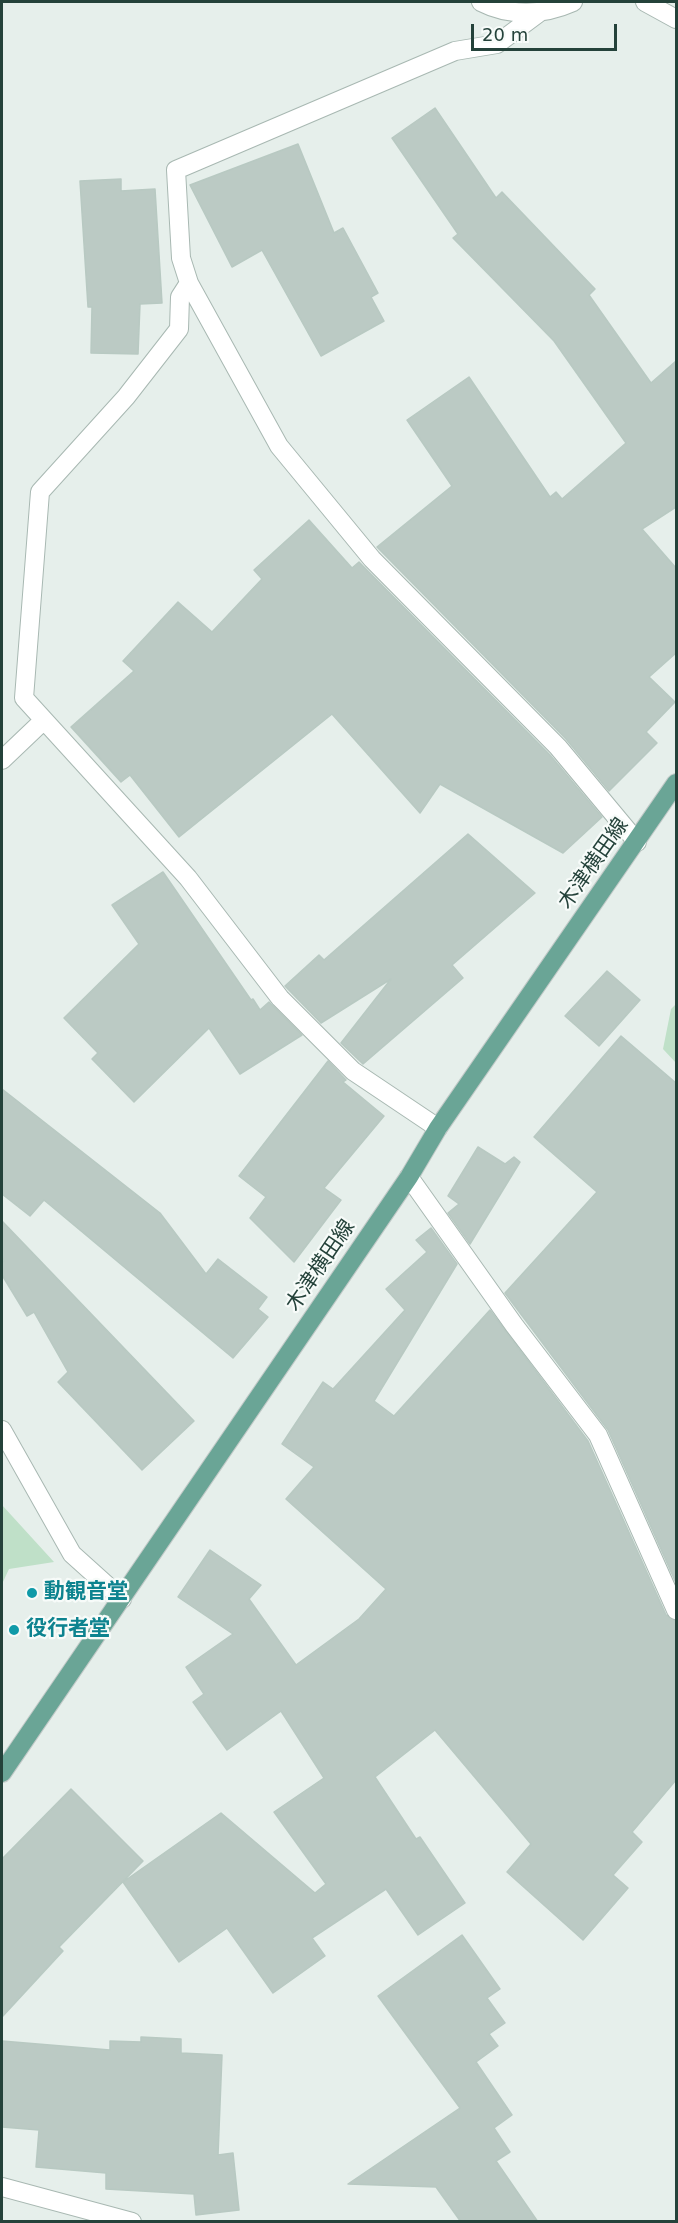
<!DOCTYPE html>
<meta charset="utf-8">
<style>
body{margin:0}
#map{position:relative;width:678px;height:2223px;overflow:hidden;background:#e6efeb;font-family:"DejaVu Sans",sans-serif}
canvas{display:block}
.frame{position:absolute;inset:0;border:3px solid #24423a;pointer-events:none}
.scale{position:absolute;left:471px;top:24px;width:146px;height:27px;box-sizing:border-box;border:3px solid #24423a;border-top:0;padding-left:8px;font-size:18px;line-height:21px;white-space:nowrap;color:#24423a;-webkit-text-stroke:4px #f7fbf9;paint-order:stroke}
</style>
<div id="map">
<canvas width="678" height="2223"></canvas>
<div class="frame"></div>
<div class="scale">20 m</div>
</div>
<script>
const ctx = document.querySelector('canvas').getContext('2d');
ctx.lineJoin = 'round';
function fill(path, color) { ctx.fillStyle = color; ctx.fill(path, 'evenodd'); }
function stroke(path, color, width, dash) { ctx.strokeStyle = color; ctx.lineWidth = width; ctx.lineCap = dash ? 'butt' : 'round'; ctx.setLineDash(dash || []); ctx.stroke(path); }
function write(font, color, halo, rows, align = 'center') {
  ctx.font = font + ' "DejaVu Sans","Noto Sans JP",sans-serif'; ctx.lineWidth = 4.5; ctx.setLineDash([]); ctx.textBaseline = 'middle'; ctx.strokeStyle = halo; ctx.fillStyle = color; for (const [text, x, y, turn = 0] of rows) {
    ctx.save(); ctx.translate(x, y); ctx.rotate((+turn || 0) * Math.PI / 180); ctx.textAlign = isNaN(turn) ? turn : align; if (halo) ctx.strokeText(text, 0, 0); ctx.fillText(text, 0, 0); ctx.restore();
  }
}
const green = new Path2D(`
 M 676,1004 L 676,1063 L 663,1049 L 671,1009 Z
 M 2,1505 L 54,1562 L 9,1569 L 2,1584 Z`);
const building = new Path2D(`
 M 435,108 L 496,198 L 502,192 L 595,289 L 589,295 L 651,383 L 676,361 L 676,507 L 642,529 L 676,568 L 676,653 L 649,677 L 675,702 L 646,732 L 657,743 L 609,791 L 566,739 L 377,547 L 452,486 L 407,420 L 469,377 L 550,497 L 556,492 L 562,499 L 626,443 L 554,341 L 453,238 L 458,234 L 392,138 Z
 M 298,144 L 334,233 L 343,228 L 378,293 L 371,297 L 384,321 L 321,356 L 262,250 L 232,267 L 190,185 Z
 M 121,179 L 121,191 L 155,189 L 162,303 L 140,304 L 138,354 L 91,353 L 92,307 L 88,307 L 80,181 Z
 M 309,520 L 352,568 L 359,562 L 550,755 L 602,817 L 563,853 L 440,784 L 420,813 L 332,714 L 179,837 L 130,775 L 121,782 L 71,727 L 134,671 L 123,661 L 178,602 L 212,632 L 262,579 L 254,570 Z
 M 468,834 L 535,893 L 452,965 L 463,978 L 363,1064 L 341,1043 L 391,979 L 321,1023 L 285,986 L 319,955 L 324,960 Z
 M 163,872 L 251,1000 L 253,999 L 260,1010 L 269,1002 L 302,1035 L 240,1074 L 209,1028 L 134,1102 L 92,1059 L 98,1053 L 64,1018 L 139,944 L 112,905 Z
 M 607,971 L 640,1000 L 599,1046 L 565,1016 Z
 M 621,1036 L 676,1083 L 676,1583 L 608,1430 L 505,1293 L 597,1192 L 534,1137 Z
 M 328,1061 L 346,1080 L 343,1082 L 384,1116 L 324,1188 L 341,1200 L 294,1262 L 250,1218 L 266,1197 L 239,1176 Z
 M 2,1089 L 160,1213 L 206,1274 L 218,1259 L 267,1297 L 258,1309 L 268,1317 L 233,1358 L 44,1200 L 30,1216 L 2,1194 Z
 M 478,1147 L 505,1164 L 514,1157 L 520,1162 L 470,1244 L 448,1213 L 459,1204 L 448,1196 Z
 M 2,1221 L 194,1421 L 142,1470 L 58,1382 L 68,1372 L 34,1312 L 27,1316 L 2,1275 L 2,1263 L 4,1261 L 2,1256 Z
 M 431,1228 L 457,1264 L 374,1401 L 394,1416 L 490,1310 L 588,1441 L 666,1615 L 676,1621 L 676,1780 L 632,1832 L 642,1842 L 613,1875 L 628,1888 L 583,1940 L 507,1872 L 531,1844 L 435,1730 L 375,1777 L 416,1839 L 420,1837 L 465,1903 L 418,1935 L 386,1889 L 312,1938 L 325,1956 L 273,1993 L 227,1928 L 179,1962 L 123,1882 L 221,1813 L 315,1893 L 326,1884 L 274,1812 L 324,1778 L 281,1711 L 227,1750 L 193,1702 L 204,1694 L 186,1667 L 233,1634 L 178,1597 L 210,1550 L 261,1585 L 249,1599 L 296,1665 L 359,1619 L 386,1589 L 286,1499 L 314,1467 L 282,1444 L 323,1382 L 333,1389 L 405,1310 L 386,1289 L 427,1252 L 416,1240 Z
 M 71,1789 L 143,1861 L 59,1947 L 63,1951 L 2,2017 L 2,1859 Z
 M 462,1935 L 500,1989 L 487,1998 L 505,2023 L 489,2034 L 498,2046 L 476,2062 L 512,2115 L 494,2128 L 510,2152 L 496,2161 L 538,2222 L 461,2222 L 436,2187 L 348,2184 L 460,2108 L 378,1996 Z
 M 141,2037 L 181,2039 L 181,2053 L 222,2055 L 218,2155 L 233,2153 L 239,2210 L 196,2215 L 194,2194 L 106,2189 L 106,2173 L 36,2167 L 39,2130 L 2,2127 L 2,2041 L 110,2050 L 110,2041 L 141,2042 Z`);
const minor = new Path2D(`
 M 481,2 C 510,17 544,15 573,2
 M 645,2 L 676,19
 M 189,283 L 279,446 L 372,559 L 558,747 L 637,842
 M 44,720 L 188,878 L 280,998 L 353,1071 L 438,1128
 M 2,760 L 44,720 L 24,698 L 40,492 L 126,397 L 179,329 L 180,297 L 189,283 L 181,258 L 176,170 L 455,51 L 497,44 L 540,12
 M 409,1177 L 514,1325 L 598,1435 L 676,1610
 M 2,1430 L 72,1554 L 122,1599
 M 2,2187 L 132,2222`);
const major = new Path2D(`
 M 2,1773 L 409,1177 L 438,1128 L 676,783`);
const markers = [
 [32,1593,6,"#0f9aa8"],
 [14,1630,6,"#0f9aa8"]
];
const streetNames = [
 ["木津横田線",594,864,-55],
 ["木津横田線",321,1266,-56]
];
const cultureNames = [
 ["動観音堂",44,1593],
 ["役行者堂",26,1630]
];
fill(green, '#bfe0c8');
fill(building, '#bbcac4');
stroke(building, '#b8c9c2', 1.5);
stroke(minor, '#a8b8b2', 20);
stroke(major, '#c2cac8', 20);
stroke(minor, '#fff', 18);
stroke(major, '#6aa596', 18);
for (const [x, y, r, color] of markers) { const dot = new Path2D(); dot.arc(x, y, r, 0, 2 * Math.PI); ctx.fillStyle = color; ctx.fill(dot); stroke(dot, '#f7fbf9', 2); }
write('21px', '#24423a', '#f7fbf9', streetNames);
write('bold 21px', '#0d838f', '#f7fbf9', cultureNames, 'left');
</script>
